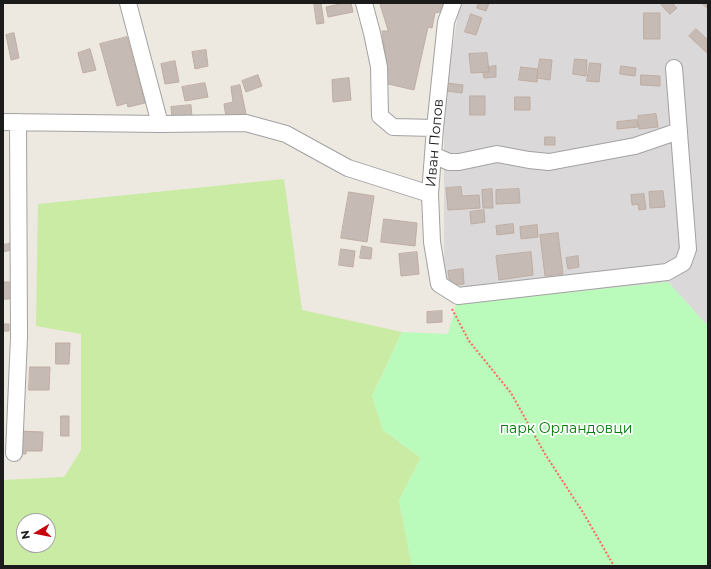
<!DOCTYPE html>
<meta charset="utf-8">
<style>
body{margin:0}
#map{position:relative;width:711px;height:569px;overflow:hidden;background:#ede8e0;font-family:Montserrat,sans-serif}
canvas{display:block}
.frame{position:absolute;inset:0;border:4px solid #1b1b1b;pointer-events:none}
.north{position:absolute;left:16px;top:513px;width:40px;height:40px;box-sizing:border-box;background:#fff;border:1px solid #a4a4a4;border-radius:50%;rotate:260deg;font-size:11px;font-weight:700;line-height:16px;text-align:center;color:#1b1b1b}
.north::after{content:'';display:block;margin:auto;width:14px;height:18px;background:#c7000b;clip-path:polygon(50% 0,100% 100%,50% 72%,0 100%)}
</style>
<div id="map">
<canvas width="711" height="569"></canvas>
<div class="frame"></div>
<div class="north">N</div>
</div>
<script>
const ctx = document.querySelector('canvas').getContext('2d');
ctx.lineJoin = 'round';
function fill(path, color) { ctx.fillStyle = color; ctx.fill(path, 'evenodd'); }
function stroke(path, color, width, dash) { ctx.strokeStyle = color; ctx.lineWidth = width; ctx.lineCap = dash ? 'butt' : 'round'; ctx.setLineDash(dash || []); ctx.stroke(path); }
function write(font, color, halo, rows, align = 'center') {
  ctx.font = font + ' Montserrat,sans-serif'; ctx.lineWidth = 3.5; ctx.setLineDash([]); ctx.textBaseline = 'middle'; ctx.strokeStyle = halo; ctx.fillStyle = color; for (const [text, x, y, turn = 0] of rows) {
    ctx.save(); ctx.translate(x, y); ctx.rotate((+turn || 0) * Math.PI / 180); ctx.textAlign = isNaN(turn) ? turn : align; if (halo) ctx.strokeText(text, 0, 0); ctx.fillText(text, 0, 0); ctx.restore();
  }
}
const residential = new Path2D(`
 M 460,3 L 708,3 L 708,326 L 668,282 L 456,304 L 444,278 L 444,100 Z`);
const grass = new Path2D(`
 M 284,179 L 302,310 L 402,332 L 372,396 L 383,430 L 421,458 L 399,500 L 412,566 L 3,566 L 3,480 L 64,477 L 81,450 L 81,334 L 36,326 L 38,204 ZM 24,521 L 48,521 L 48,545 L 24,545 Z`);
const park = new Path2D(`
 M 668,282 L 708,326 L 708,566 L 412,566 L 399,500 L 421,458 L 383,430 L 372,396 L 386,367 L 402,332 L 448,334 L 456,304 Z`);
const building = new Path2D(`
 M 314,3 L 321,3 L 324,23 L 317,24 Z
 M 340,3 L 351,3 L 353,12 L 328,17 L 326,7 L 340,4 Z
 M 380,3 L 442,3 L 444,11 L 435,13 L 432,28 L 428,27 L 414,90 L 384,83 L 387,69 L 382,31 L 388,31 Z
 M 479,3 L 489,3 L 486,11 L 477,8 Z
 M 660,3 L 672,3 L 677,8 L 670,14 Z
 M 702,3 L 708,3 L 708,9 Z
 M 644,13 L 660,13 L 660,39 L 644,39 Z
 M 471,14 L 482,18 L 476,35 L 465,32 Z
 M 696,29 L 708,40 L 708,52 L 707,53 L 689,36 Z
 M 14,33 L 19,58 L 11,60 L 6,35 Z
 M 127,37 L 145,103 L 128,107 L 127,103 L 117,106 L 100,44 Z
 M 90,49 L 96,70 L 83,73 L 78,53 Z
 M 206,50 L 208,66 L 195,69 L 192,52 Z
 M 487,53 L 489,72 L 471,73 L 469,54 Z
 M 540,59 L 552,60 L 550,80 L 537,78 Z
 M 575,59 L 587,60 L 586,76 L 573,74 Z
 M 175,61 L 179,82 L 165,84 L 161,64 Z
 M 590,63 L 601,64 L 599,82 L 587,81 Z
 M 496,66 L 496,77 L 484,78 L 483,72 L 489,72 L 488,67 Z
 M 621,66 L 636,68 L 635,76 L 620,74 Z
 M 521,67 L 538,69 L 537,82 L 519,80 Z
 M 258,75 L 262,86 L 246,92 L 242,81 Z
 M 641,75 L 660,76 L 660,86 L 641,85 Z
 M 349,78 L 351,100 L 333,102 L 332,80 Z
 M 205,83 L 208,97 L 185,101 L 182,87 Z
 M 447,83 L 463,85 L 462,93 L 446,91 Z
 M 240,85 L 246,114 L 226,117 L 224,104 L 233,102 L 231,87 Z
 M 470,96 L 485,96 L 485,115 L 470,115 Z
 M 515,97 L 530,97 L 530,110 L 515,110 Z
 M 191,105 L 192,117 L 172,118 L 171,107 Z
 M 656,114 L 658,127 L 639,129 L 638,116 Z
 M 637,120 L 638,127 L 617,129 L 617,122 Z
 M 545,137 L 555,137 L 555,145 L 545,145 Z
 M 461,187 L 462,196 L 479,195 L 480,208 L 448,210 L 446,188 Z
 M 492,189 L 493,208 L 483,208 L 482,190 Z
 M 519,189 L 520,203 L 496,204 L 496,190 Z
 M 663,191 L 665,207 L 650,208 L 649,192 Z
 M 349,192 L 374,196 L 367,242 L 341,238 Z
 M 644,194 L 646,209 L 639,210 L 638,204 L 632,205 L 631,195 Z
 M 484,210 L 485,222 L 471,224 L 470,212 Z
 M 384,219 L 417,223 L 415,246 L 381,242 Z
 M 513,224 L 514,233 L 497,235 L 496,226 Z
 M 537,225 L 538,237 L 521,239 L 520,227 Z
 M 558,233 L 563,274 L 545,276 L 540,235 Z
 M 14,243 L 15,249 L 3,252 L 3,245 Z
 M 362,246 L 372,248 L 371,259 L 360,258 Z
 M 341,249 L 355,251 L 353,267 L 339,265 Z
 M 417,252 L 419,274 L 401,276 L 399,254 Z
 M 531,252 L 533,275 L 499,280 L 496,256 Z
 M 578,256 L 579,267 L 568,269 L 566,258 Z
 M 463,269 L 464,284 L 450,285 L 448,271 Z
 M 3,282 L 15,282 L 15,299 L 3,299 Z
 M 442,311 L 442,322 L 427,323 L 427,312 Z
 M 3,324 L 9,324 L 9,331 L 3,331 Z
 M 56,343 L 70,343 L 69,364 L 56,364 Z
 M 30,367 L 50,367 L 49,390 L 29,390 Z
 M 61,416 L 69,416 L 69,436 L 61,436 Z
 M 19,431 L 43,432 L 42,451 L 26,451 L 26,454 L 18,454 Z`);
const path = new Path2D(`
 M 452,309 L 469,341 L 511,393 L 545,454 L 584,514 L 614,566`);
const minor = new Path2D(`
 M 128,3 L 160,124
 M 364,3 L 372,33 L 379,67 L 380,116 L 393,127 L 435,128
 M 453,3 L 446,22 L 435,128 L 430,194 L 432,242 L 439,284 L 458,296 L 667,272 L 683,263 L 688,249 L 674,68
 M 3,122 L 160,124 L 246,123 L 286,134 L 348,168 L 430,194
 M 433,155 L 449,162 L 459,162 L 497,154 L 529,160 L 549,162 L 635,146 L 679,131
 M 14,453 L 19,337 L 18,122`);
const streetNames = [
 ["Иван Попов",435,143,-85]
];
const parkNames = [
 ["парк Орландовци",566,429]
];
fill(residential, '#dad8d8');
fill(grass, '#caeba3');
fill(park, '#bafbbb');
fill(building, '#c5bab4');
stroke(building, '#bfada2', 1);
stroke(minor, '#a2a2a2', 18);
stroke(path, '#fe6860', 2, [2, 2]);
stroke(minor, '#fff', 16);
write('14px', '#1b1b1b', '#fff', streetNames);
write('14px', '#077b0a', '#fff', parkNames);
</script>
